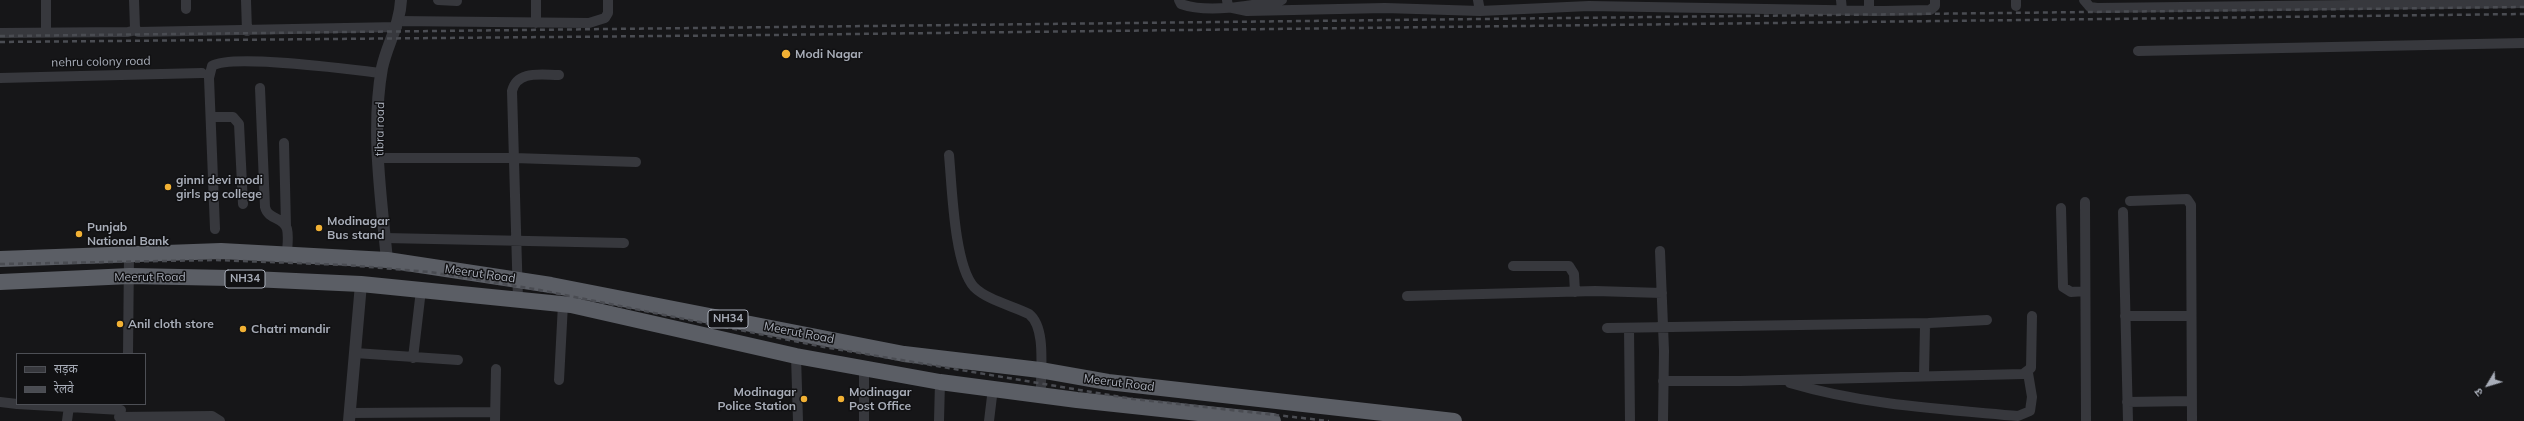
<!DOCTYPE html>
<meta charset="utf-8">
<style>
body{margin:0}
#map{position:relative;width:2524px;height:421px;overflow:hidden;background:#161618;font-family:Mulish,"Noto Sans Devanagari",sans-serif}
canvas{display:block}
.legend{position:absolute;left:16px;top:353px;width:130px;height:52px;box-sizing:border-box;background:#111113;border:1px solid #4d4f55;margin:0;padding:5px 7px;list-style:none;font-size:12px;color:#a8adb8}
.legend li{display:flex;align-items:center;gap:8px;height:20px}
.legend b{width:20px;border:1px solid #4d4f55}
.north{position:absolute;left:2468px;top:365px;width:40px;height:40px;-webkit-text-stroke:3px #111113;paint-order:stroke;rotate:232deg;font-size:11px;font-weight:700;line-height:16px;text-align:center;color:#a8adb8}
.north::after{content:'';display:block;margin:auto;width:14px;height:18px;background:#a8adb8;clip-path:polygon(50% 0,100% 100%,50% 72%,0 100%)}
</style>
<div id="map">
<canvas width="2524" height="421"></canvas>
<ul class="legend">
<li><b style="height:5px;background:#37383d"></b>सड़क</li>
<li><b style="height:5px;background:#4a4c52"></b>रेलवे</li>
</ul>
<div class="north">उ</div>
</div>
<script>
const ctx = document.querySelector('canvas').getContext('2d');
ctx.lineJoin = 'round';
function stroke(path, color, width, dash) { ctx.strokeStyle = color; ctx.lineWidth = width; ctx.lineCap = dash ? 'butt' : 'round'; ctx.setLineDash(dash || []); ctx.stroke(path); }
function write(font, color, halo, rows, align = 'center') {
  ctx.font = font + ' Mulish,sans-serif'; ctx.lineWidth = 3; ctx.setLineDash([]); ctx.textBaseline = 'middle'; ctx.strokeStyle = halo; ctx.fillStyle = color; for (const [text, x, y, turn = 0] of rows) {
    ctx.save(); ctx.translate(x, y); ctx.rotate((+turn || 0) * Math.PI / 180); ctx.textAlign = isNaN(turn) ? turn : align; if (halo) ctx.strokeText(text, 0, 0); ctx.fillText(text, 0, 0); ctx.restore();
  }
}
const minor = new Path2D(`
 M 46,0 L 46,33
 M 134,0 L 135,28 L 138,32 L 397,27
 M 246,0 L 247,31
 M 438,0 L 457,1
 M 536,0 L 536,23
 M 1179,0 L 1181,4 C 1208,14 1254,5 1282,0
 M 1227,0 L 1228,7 L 1247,11 L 1385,8 L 1480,11 L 1589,6 L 1884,11 L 1930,10 L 1935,6 L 1935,0
 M 1478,0 L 1480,11
 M 1841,0 L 1842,10
 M 2016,0 L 2016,6
 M 2084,0 L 2090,7 L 2097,8 L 2524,3
 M 186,9 L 186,0
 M 1869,11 L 1869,0
 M 398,21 L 589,23 L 605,18 L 608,13 L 608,0
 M 0,33 L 128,32 L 136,30
 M 2138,51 L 2524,43
 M 0,78 L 202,73
 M 260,88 L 265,207 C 268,220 284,217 287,229 C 289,237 287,247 287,255
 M 212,117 L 233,117 L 239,124 L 243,204
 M 284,143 L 286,226
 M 949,155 C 952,186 954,265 974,287 C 987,300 1013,306 1029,314 C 1047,328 1040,372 1041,395
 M 379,158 L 514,158 L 636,162
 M 2130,201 L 2187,199 L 2191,205 L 2192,421
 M 2085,202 L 2086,421
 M 2061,208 L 2063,287 L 2071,292 L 2085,291
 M 2123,212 L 2128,421
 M 215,229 L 209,78 L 212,66 C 231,53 354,70 382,73
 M 385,238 L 624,243
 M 1660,251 L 1664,351 L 1663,421
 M 1513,266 L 1569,266 L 1574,274 L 1575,292
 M 1407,296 L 1595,291 L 1662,293
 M 518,300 L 512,91 C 517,70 541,75 559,75
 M 2125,316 L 2191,316
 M 1607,328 L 1929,323
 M 1629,328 L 1630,421
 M 355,353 L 458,360
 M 128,354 L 129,254
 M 796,356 L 798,421
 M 413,358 L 421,290
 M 1924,376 L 1925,326 L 1929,323 L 1987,320
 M 559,380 L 563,304
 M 1663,381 L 1740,381 L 2023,374 L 2031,368 L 2032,316
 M 1790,383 C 1864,405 1941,409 2018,416 L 2030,411 L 2032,397 L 2028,373
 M 0,402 L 17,404
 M 2127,402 L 2192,401
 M 17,404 L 121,410
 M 350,413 L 495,412
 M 119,417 L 212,416 L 220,421
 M 67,421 L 69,406
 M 495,421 L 496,369
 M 864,421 L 864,369
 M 939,421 L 940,382
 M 989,421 L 993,388`);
const tertiary = new Path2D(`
 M 387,260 C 381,197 371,130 382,68 C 387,44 400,25 401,0
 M 349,421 L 361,284`);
const trunk = new Path2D(`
 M 0,259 L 221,251 L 387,260 L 551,285 L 904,354 L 1040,370 L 1108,382 L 1454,421
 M 0,282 L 130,276 L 230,278 L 361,284 L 571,305 L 796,356 L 940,382 L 1077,400 L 1273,421`);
const rail = new Path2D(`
 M 0,36 L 2524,7
 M 0,42 L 769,35 L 2524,14
 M 0,264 L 216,260 L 346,265 L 430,272 L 540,290 L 824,347 L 1133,399 L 1329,421`);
const markers = [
 [786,54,5,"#f2b134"],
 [168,187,4,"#f2b134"],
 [319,228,4,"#f2b134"],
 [79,234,4,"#f2b134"],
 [120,324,4,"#f2b134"],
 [243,329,4,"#f2b134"],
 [804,399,4,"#f2b134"],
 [841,399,4,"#f2b134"]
];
const shields = [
 [245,279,40],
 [728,319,40]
];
const shieldNames = [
 ["NH34",245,279],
 ["NH34",728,319]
];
const poiNames = [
 ["Modi Nagar",795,54],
 ["ginni devi modi",176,180],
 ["girls pg college",176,194],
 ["Modinagar",327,221],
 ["Bus stand",327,235],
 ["Punjab",87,227],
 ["National Bank",87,241],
 ["Anil cloth store",128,324],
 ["Chatri mandir",251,329],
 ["Modinagar",796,392,"right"],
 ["Police Station",796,406,"right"],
 ["Modinagar",849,392],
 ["Post Office",849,406]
];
const streetNames = [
 ["nehru colony road",101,62,-1],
 ["tibra road",380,129,-89],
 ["Meerut Road",480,274,8],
 ["Meerut Road",150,277],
 ["Meerut Road",799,333,11],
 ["Meerut Road",1119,383,7]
];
stroke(minor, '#37383d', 10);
stroke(tertiary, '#37383d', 12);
stroke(trunk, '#5b5e65', 16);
stroke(rail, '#4a4c52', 2.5, [5, 4]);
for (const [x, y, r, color] of markers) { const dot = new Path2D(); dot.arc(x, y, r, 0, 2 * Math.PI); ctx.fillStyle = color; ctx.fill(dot); stroke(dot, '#111113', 1.5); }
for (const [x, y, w] of shields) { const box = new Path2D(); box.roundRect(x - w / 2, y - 9, w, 18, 3); ctx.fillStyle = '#111113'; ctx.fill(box); stroke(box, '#a8adb8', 1); }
write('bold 11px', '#a8adb8', null, shieldNames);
write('bold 12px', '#a8adb8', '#111113', poiNames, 'left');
write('12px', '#a8adb8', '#111113', streetNames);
</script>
